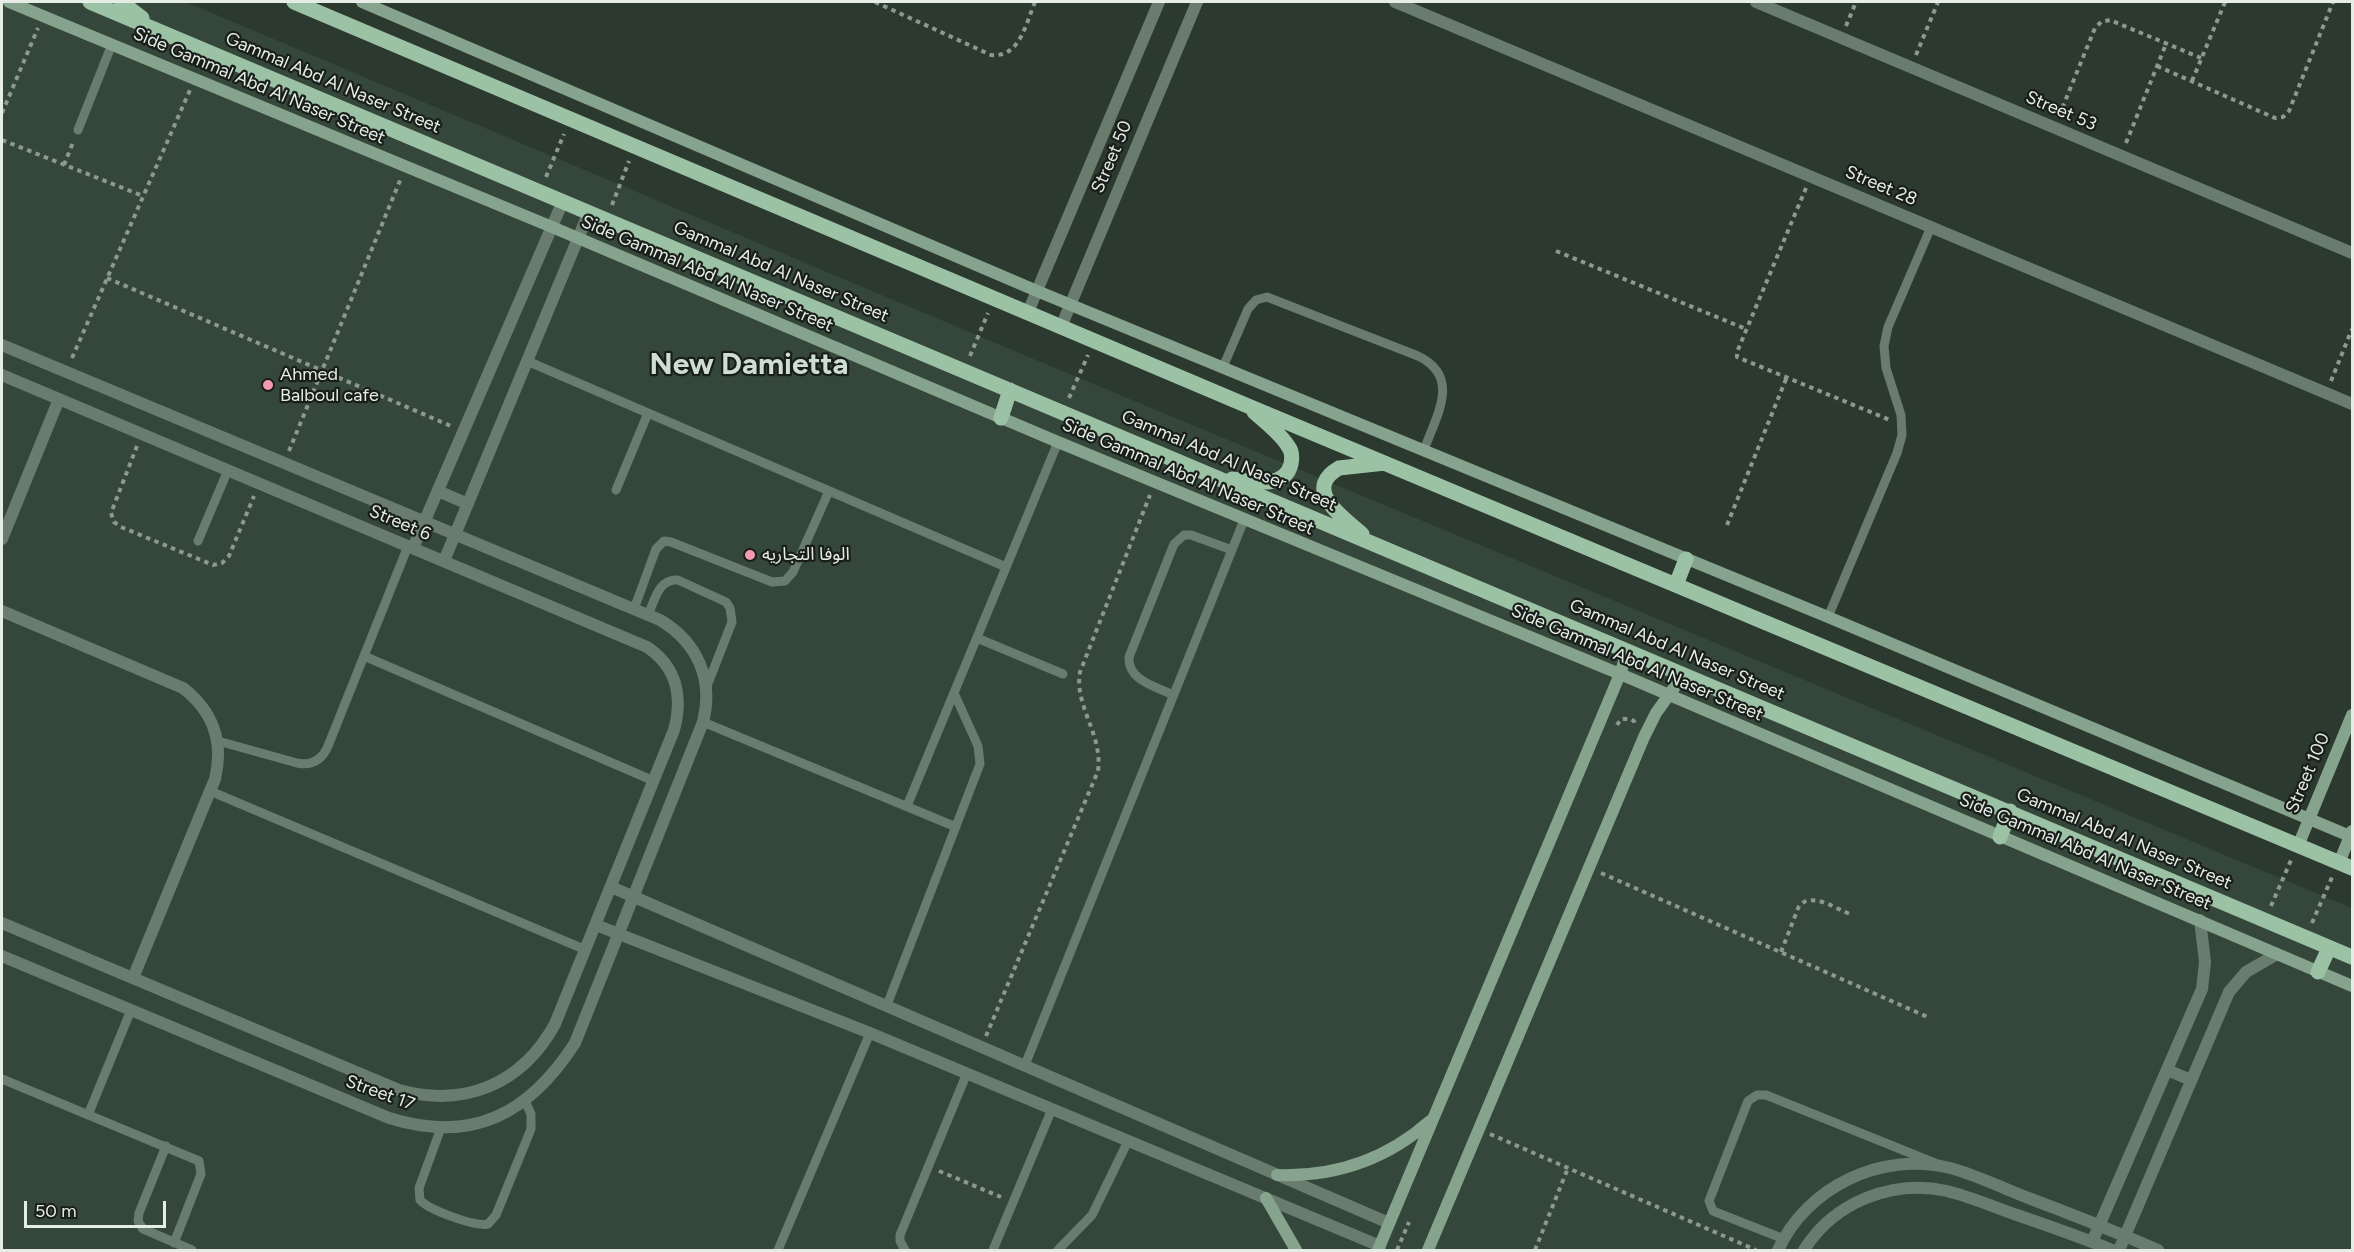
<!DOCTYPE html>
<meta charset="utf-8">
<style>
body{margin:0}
#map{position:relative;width:2354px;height:1252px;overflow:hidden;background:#2c392f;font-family:Figtree,sans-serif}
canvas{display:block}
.frame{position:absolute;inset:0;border:3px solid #e5ede6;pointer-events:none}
.scale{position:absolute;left:24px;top:1201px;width:142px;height:27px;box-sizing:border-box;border:3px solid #e5ede6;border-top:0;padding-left:8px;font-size:18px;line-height:21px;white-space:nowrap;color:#e5ede6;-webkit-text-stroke:4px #191e1a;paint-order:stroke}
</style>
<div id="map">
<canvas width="2354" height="1252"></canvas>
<div class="frame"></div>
<div class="scale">50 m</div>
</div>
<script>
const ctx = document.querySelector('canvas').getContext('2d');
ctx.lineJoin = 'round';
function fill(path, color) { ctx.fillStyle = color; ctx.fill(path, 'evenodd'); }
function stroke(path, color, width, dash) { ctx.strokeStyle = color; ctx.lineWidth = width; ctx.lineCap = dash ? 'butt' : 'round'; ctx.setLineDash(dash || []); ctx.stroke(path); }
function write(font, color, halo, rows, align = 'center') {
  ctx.font = font + ' Figtree,"Noto Sans Arabic",sans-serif'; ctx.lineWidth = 4.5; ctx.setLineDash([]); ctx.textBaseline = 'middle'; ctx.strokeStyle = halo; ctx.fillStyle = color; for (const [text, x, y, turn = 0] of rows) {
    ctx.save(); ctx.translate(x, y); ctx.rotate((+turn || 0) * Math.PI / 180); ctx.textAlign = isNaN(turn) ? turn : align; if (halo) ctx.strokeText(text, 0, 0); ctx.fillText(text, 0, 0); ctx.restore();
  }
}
const built = new Path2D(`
 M 2,2 L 186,2 L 1029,357 L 2352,908 L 2352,1250 L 2,1250 Z`);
const path = new Path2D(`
 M 875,2 L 991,55 C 1020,58 1026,23 1035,2
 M 1846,26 L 1856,2
 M 1916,55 L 1938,2
 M 2157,66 L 2275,118 L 2283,117 L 2289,111 L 2333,2
 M 2192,81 L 2225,2
 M 2,113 L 38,28
 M 2059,116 L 2095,28 L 2101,22 L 2110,20 L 2201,58
 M 2,140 L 143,196
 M 2126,143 L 2166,44
 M 64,165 L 74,140
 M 546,177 L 564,134
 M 1806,188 L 1737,352 L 1737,357 L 1890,420
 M 612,205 L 629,161
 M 1556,251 L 1746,329
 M 107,278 L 451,426
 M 970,356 L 988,313
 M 72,358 L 190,90
 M 2331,381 L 2352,329
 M 1069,398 L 1088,355
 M 137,446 L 111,513 L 114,522 L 121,527 L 213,565 L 222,563 L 229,556 L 254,496
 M 289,451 L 401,178
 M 1727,525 L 1786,379
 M 1617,725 L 1621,719 L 1630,719 L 1634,721 L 1635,725
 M 1601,873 L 1930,1018
 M 2271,906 L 2292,858
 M 2312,923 L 2333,875
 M 1781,952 L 1799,906 C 1811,891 1836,909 1850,914
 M 986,1036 L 1098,771 C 1103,734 1074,706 1080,672 L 1150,495
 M 1490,1134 L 1756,1250
 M 939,1171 L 1001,1197
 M 1397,1250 L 1409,1222
 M 1535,1250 L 1568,1168`);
const service = new Path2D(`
 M 78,130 L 112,44
 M 527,361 L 1006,567
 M 1223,367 L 1248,309 L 1256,300 L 1267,297 L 1418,356 C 1462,377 1436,416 1424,450
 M 616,490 L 648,413
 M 198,541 L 228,470
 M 634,609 L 656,549 L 664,541 L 671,542 L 772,582 L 785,581 L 793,572 L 829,491
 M 648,615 C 655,600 658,579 678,580 L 726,602 L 730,608 L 732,622 L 707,686
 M 1828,617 L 1897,453 L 1902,435 L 1901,415 L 1886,368 L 1884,346 L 1888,327 L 1931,227
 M 977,638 L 1063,674
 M 364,656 L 654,781
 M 1173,695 C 1155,686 1128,681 1129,657 L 1174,544 L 1184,535 L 1191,535 L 1232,550
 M 703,722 L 956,827
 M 218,741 L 297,763 C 312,766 322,760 328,746 L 408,546
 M 210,791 L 586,950
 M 907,806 L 1058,442
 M 887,1005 L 980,764 L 978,746 L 954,693
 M 1025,1065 L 1244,520
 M 2,1079 L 199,1161 L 201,1174 L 174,1243
 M 88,1115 L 131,1010
 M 441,1128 L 419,1188 L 420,1200 C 429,1210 475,1227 488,1224 L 496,1215 L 531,1129 L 531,1114 L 525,1101
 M 166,1146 L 139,1213 L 138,1221 L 143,1229 L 192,1250
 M 1784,1239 L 1713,1211 L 1709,1201 L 1748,1101 L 1757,1095 L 1766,1095 L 1935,1163
 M 778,1250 L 870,1033
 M 905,1250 L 900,1241 L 900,1235 L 967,1073
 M 993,1250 L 1052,1109
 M 1058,1250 L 1092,1215 L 1128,1141`);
const minor = new Path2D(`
 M 1395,2 L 2352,404
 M 1756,2 L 2352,253
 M 2,345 L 660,620 C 697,642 714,679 703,722 L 575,1043 C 529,1114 473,1144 389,1118 L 2,956
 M 2,375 L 647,647 C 677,667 683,697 674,730 L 555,1024 C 522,1084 465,1108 399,1090 L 2,923
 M 438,491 L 468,504
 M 2,539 L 59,399
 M 413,548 L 563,201
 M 444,561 L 589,212
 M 2,611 L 183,688 C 213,711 224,742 215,779 L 133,978
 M 611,887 L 1389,1223
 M 596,925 L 870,1033 L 1380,1246
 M 2167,1070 L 2191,1080
 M 2092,1242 L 2202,989 L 2205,962 L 2200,920
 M 1778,1250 C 1807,1187 1881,1151 1950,1168 C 1977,1175 2004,1189 2031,1199 C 2074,1215 2116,1232 2158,1250
 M 1804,1250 C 1834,1202 1892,1179 1947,1191 C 1971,1197 1994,1207 2017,1215 C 2049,1226 2081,1237 2112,1250
 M 2119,1250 L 2229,992 L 2246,972 L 2277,954`);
const tertiary = new Path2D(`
 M 1028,312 L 1159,2
 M 1061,327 L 1197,2`);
const secondary = new Path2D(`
 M 9,2 L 552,227 L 1058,442 L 1620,674 L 2352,986
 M 362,2 L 1037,291 L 1828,617 L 2352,837
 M 2298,846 L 2352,715
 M 2339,863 L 2352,831
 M 1277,1175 C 1336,1177 1386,1160 1430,1121
 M 1266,1198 L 1296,1250
 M 1378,1250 L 1620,674 L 1628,650
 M 1428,1250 L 1644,737 L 1656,713 L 1684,674`);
const primary = new Path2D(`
 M 90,2 L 2352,957
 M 121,2 L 142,18
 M 294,2 L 1248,406 L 2352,868
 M 1001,418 L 1010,390
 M 1232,479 C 1251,481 1285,490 1291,464 C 1292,459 1292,451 1288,446 C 1280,433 1265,422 1254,412
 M 1362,534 C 1344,518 1301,490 1339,468 L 1385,463
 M 1676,585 L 1686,559
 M 2000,837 L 2010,811
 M 2318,972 L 2329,948`);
const markers = [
 [268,385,6,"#f29aae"],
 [750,555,6,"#f29aae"]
];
const streetNames = [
 ["Gammal Abd Al Naser Street",333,83,23],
 ["Side Gammal Abd Al Naser Street",259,86,23],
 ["Street 53",2061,111,23],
 ["Street 50",1112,157,-67],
 ["Street 28",1881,186,23],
 ["Gammal Abd Al Naser Street",781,272,23],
 ["Side Gammal Abd Al Naser Street",707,274,23],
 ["Gammal Abd Al Naser Street",1229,461,23],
 ["Side Gammal Abd Al Naser Street",1188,477,23],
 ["Street 6",400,523,23],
 ["Gammal Abd Al Naser Street",1677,650,23],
 ["Side Gammal Abd Al Naser Street",1637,663,23],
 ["Street 100",2308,773,-67],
 ["Gammal Abd Al Naser Street",2124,839,23],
 ["Side Gammal Abd Al Naser Street",2085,852,23],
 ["Street 17",380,1093,20]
];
const poiNames = [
 ["Ahmed",280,375],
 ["Balboul cafe",280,396],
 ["الوفا التجاريه",762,555]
];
const townNames = [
 ["New Damietta",749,365]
];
fill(built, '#35463a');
stroke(path, '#8d988f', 4, [4.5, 4.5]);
stroke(service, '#697c6e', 9);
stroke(minor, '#697c6e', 12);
stroke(tertiary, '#697c6e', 12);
stroke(secondary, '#86a48d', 12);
stroke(primary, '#9cc2a6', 15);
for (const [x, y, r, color] of markers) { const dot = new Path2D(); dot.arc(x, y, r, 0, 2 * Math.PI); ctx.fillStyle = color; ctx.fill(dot); stroke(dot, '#191e1a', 2); }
write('18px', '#e5ede6', '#191e1a', streetNames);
write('18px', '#e5ede6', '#191e1a', poiNames, 'left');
write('bold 30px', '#ceded2', '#191e1a', townNames);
</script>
